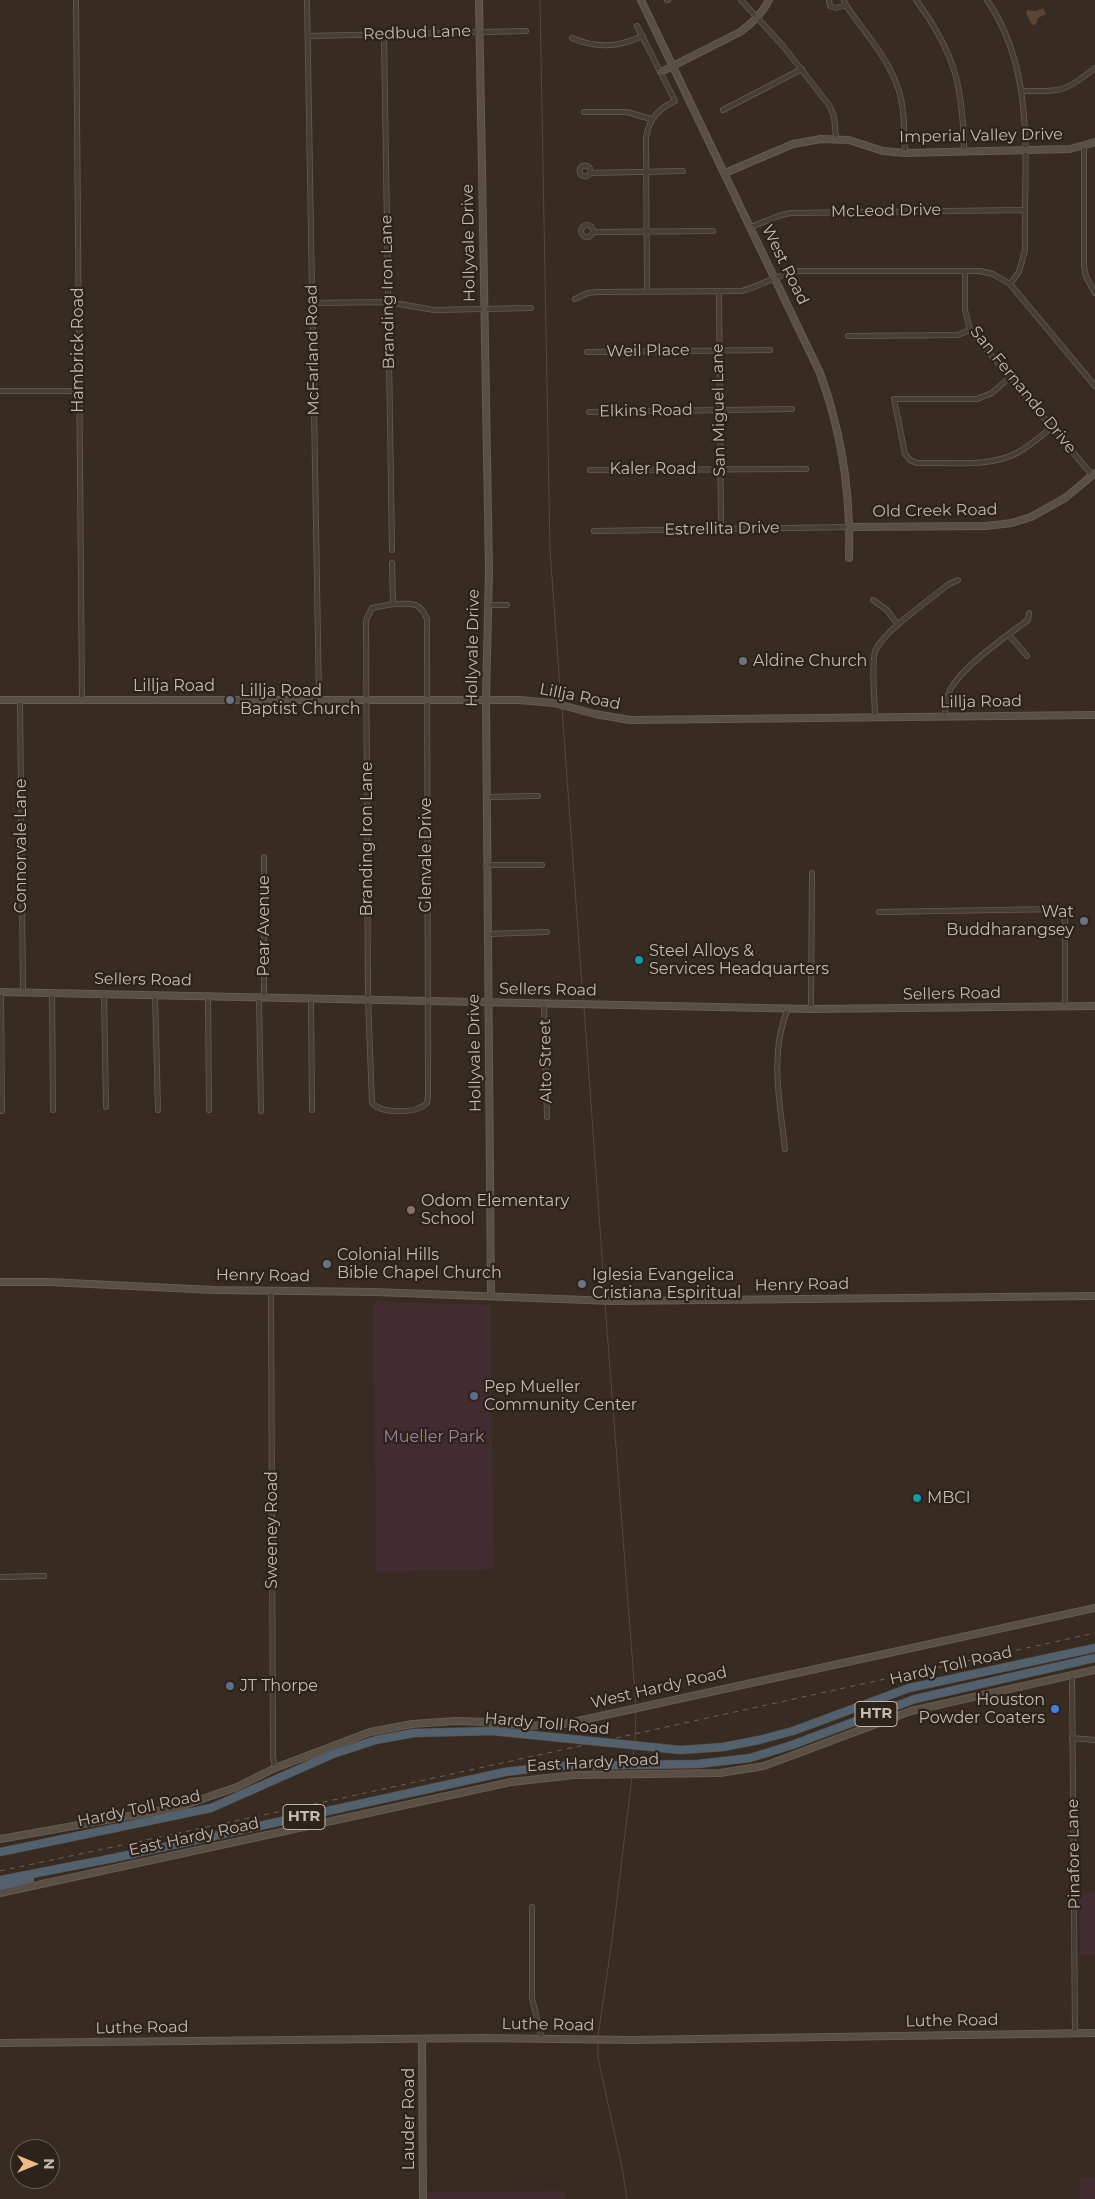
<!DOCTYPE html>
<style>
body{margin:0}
#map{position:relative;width:1095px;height:2199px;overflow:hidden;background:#372b22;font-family:Montserrat,sans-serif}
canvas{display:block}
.north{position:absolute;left:10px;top:2139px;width:50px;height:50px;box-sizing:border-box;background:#2c231b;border:1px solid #695f57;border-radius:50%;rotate:90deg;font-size:14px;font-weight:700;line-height:20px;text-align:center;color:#c4bab0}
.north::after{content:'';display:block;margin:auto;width:18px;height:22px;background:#f1bb88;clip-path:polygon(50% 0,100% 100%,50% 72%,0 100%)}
</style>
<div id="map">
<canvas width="1095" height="2199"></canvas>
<div class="north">N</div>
</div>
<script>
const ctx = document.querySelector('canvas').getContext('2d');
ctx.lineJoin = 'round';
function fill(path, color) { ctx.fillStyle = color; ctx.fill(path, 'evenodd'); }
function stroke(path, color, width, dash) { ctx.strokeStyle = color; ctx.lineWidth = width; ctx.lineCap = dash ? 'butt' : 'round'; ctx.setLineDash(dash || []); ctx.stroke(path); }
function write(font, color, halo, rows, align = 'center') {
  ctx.font = font + ' Montserrat,sans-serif'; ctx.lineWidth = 4.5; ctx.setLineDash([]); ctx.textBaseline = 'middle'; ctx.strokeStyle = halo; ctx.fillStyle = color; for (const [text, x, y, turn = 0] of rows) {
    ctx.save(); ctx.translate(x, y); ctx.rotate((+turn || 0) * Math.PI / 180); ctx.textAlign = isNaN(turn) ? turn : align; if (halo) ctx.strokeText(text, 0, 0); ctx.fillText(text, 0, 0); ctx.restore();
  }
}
const green = new Path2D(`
 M 374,1301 L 490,1305 L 494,1569 L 376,1572 Z
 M 1095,1892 L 1095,1955 L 1080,1955 L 1079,1893 Z
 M 1080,2178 L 1095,2178 L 1095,2199 L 1080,2199 Z
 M 565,2191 L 565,2199 L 427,2199 L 427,2192 Z`);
const water = new Path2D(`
 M 1043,8 L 1046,14 L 1038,18 L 1036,24 L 1032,25 L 1026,13 L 1027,10 L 1036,11 Z`);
const stream = new Path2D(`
 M 540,0 L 550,550 L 561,701
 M 562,708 L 583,1000
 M 584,1007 L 605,1297
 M 605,1304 L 636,1706
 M 635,1743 L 636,1710
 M 633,1761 L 634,1750
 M 598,2036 L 612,1940 L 632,1777
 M 598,2042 L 598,2058 L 622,2167 L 627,2199`);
const street = new Path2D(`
 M 76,0 L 82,700
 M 307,0 L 319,699
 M 667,0 L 668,0
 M 741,0 L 783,46 L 829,105 L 834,116 L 836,138
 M 829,0 L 830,6 L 836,8 L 846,5
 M 844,0 L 845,4 C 865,33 894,64 901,99 C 905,116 904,135 905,153
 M 916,0 C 955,53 963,86 964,151
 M 987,0 C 1038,74 1023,166 1025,250 L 1019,272 L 1010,284
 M 637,26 L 675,101 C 658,109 650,118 646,137 L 647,290
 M 384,35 L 392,550
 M 308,36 L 526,31
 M 572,38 C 597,49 618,47 643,36
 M 1023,91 C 1061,91 1064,93 1095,68
 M 723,110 L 802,69
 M 584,112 L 627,112 L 651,119
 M 1084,146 L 1084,266 L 1086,277 L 1095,293
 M579.5 171a5.5 5.5 0 1 1 11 0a5.5 5.5 0 1 1-11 0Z
 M 590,173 L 683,171
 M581 231a6 6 0 1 1 12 0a6 6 0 1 1-12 0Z
 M 751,227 L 781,215 L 791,213 L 1024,210
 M 594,232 L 713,231
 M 965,271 L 965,310 L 970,330 L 1092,475
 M 719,292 L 721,529
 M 575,299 L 588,293 L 598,292 L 742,291 C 762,286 779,273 799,271 L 980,271 L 993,274 L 1010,284 L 1095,386
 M 312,303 L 388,302 L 434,310 L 531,308
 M 848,336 L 958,335 L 970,330
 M 587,352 L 770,350
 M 1010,377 L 992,393 L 977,399 L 894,399 L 905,454 L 910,460 L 917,463 C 949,462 988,468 1017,453 C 1030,446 1041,436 1052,427
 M 0,391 L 79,391
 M 589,412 L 792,409
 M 590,470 L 806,469
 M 594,531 L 850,527
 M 392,563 L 393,604
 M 873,600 L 887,610 L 898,625
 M 393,604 C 411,604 419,600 427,619 L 428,1096 L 427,1103 C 416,1114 382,1114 372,1103 L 368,999 L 366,620 L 372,608 Z
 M 487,605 L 507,605
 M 1009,635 L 1027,656
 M 20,700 L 23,991
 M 945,716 C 945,707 946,699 950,690 C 962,667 1006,636 1028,620 L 1029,613
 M 875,717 C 875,701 871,666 875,652 C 881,633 932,598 949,584 L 958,580
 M 486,797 L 538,796
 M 264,857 L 264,996
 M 486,865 L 542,865
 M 879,912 L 1059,909 L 1065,920 L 1065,1006
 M 487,934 L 547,932
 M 1,992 L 2,1111
 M 52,992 L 53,1110
 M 104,993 L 106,1107
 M 155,994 L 158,1110
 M 208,995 L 209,1110
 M 259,996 L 261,1111
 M 311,998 L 312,1110
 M 544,1004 L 547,1117
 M 811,1009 L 812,873
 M 785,1149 C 780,1102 769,1054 788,1008
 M 271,1291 L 273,1756 L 275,1768
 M 0,1577 L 44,1576
 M 1072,1674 L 1075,2033
 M 1072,1738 L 1095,1740
 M 532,1907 L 532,1998 L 542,2039`);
const secondary = new Path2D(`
 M 479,0 L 489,570 L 486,700 L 491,1296
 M 641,0 L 820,373 C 842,433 851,493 849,558
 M 661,72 L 740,32 C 753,23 762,14 769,0
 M 725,173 L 793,144 L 821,139 L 849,140 L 883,151 L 905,153 L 1070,149 L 1095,142
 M 850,527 L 986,526 L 1012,523 L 1031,517 L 1065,498 L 1095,473
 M 0,700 L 519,700 L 554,703 L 595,714 L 630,720 L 1095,715
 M 0,992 L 811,1009 L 1095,1006
 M 0,1282 L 49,1282 L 214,1290 L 375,1292 L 612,1301 L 1095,1296
 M 0,1839 L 179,1807 L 237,1787 L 275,1768 L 370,1732 L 412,1724 L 455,1721 L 486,1722 L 527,1726 L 564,1724 L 1095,1608
 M 0,1893 L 511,1782 L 575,1775 L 720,1773 L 764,1766 L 911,1711 L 1095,1670
 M 422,2039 L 423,2199
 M 0,2043 L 482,2038 L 632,2040 L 1095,2033`);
const highway = new Path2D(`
 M 759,1740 L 793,1731 L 909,1688 L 1095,1648
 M 0,1852 L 211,1808 L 333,1754 L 376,1740 L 414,1733
 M 0,1880 L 114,1858 L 505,1772 L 555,1766 L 698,1764 L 750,1758 L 792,1745 L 915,1699 L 1095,1658
 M 0,1886 L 30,1879`);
const rail = new Path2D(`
 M 0,1871 L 315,1804 L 1095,1633`);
const highwayBridge = new Path2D(`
 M 414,1733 L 492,1731 L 681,1750 L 723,1747 L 759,1740`);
const markers = [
 [743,661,5,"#6b7280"],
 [230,700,5,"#6b7280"],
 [1084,921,5,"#6b7280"],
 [639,960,5,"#0f9aa8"],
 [411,1210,5,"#8d6e63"],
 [327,1264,5,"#6b7280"],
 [582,1284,5,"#6b7280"],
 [474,1396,5,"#5c6f8a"],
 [917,1498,5,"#0f9aa8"],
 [230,1686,5,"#5c6f8a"],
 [1055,1709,5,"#3f7fe0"]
];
const shields = [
 [876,1714,42],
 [304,1817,42]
];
const shieldNames = [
 ["HTR",876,1714],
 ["HTR",304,1817]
];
const streetNames = [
 ["Redbud Lane",417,33,-2],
 ["Imperial Valley Drive",981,136,-1],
 ["McLeod Drive",886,211,-1],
 ["Hollyvale Drive",469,243,-91],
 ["West Road",785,265,64],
 ["Branding Iron Lane",388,292,-91],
 ["Hambrick Road",78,350,-90],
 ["McFarland Road",313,350,-91],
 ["Weil Place",648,351,-1],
 ["San Fernando Drive",1023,390,51],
 ["San Miguel Lane",719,410,-91],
 ["Elkins Road",646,411,-1],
 ["Kaler Road",653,469],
 ["Old Creek Road",935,511,-1],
 ["Estrellita Drive",722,529,-1],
 ["Hollyvale Drive",473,648,-89],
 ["Lillja Road",174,686],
 ["Lillja Road",580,697,11],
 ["Lillja Road",981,702,-1],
 ["Branding Iron Lane",367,839,-90],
 ["Connorvale Lane",21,846,-90],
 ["Glenvale Drive",426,855,-90],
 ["Pear Avenue",264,926,-90],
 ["Sellers Road",143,980,1],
 ["Sellers Road",548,990,1],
 ["Sellers Road",952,994,-1],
 ["Hollyvale Drive",475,1053,-91],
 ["Alto Street",546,1061,-91],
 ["Henry Road",263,1276,1],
 ["Henry Road",802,1285,-1],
 ["Sweeney Road",272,1530,-90],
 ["Hardy Toll Road",951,1666,-13],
 ["West Hardy Road",659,1688,-13],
 ["Hardy Toll Road",547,1724,5],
 ["East Hardy Road",593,1763,-3],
 ["Hardy Toll Road",139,1809,-12],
 ["East Hardy Road",194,1837,-12],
 ["Pinafore Lane",1074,1854,-91],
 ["Luthe Road",952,2021,-1],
 ["Luthe Road",548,2025,1],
 ["Luthe Road",142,2028,-1],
 ["Lauder Road",409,2119,-90]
];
const poiNames = [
 ["Aldine Church",753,661],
 ["Lillja Road",240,691],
 ["Baptist Church",240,709],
 ["Wat",1074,912,"right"],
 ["Buddharangsey",1074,930,"right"],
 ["Steel Alloys &",649,951],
 ["Services Headquarters",649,969],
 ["Odom Elementary",421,1201],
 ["School",421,1219],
 ["Colonial Hills",337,1255],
 ["Bible Chapel Church",337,1273],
 ["Iglesia Evangelica",592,1275],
 ["Cristiana Espiritual",592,1293],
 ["Pep Mueller",484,1387],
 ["Community Center",484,1405],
 ["MBCI",927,1498],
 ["JT Thorpe",240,1686],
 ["Houston",1045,1700,"right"],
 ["Powder Coaters",1045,1718,"right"]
];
const parkNames = [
 ["Mueller Park",434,1437]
];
fill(green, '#432c31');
fill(water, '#5b4635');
stroke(stream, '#5b4635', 1);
stroke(street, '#655c53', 6);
stroke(secondary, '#655c53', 8);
stroke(highway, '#524940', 9);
stroke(street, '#473e35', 4.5);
stroke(secondary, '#5a4f44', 6);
stroke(highway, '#53606d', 8);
stroke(rail, '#6e6257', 1, [5, 5]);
stroke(highwayBridge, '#524940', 9, []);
stroke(highwayBridge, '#53606d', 8);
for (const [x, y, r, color] of markers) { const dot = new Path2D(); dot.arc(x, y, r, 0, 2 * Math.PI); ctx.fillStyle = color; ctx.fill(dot); stroke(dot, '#2c231b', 2); }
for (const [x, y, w] of shields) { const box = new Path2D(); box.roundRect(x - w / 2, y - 12.5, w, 25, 4); ctx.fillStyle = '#2c231b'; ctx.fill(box); stroke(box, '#c4bab0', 1); }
write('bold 15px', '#c4bab0', null, shieldNames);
write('16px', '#c4bab0', '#2c231b', streetNames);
write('16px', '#c4bab0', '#2c231b', poiNames, 'left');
write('16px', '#a3809f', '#2c231b', parkNames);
</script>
